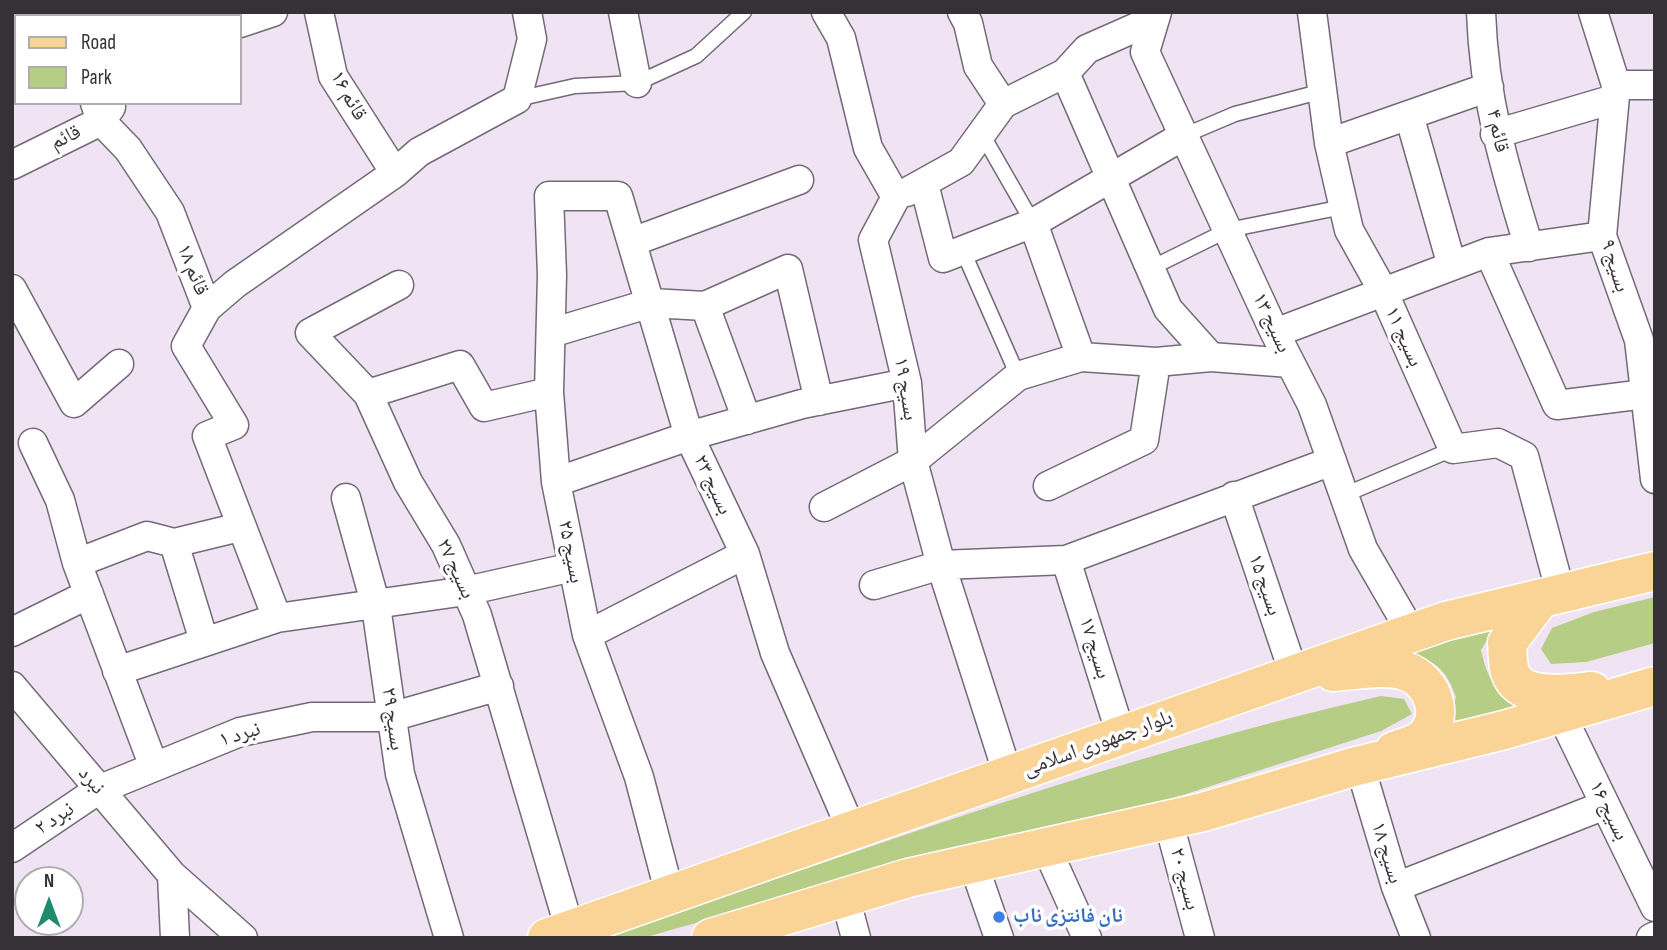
<!DOCTYPE html>
<meta charset="utf-8">
<style>
body{margin:0}
#map{position:relative;width:1667px;height:950px;overflow:hidden;background:#f0e4f4;font-family:"Sofia Sans Condensed",sans-serif}
canvas{display:block}
.frame{position:absolute;inset:0;border:14px solid #363137;pointer-events:none}
.legend{position:absolute;left:14px;top:14px;width:228px;height:91px;box-sizing:border-box;background:#fff;border:2px solid #afadaf;margin:0;padding:9px 12px;list-style:none;font-size:21px;color:#363137}
.legend li{display:flex;align-items:center;gap:14px;height:35px}
.legend b{width:35px;border:2px solid #afadaf}
.north{position:absolute;left:14px;top:866px;width:70px;height:70px;box-sizing:border-box;background:#fff;border:2px solid #afadaf;border-radius:50%;rotate:0deg;font-size:19px;font-weight:700;line-height:28px;text-align:center;color:#363137}
.north::after{content:'';display:block;margin:auto;width:24px;height:32px;background:#1e8b6a;clip-path:polygon(50% 0,100% 100%,50% 72%,0 100%)}
</style>
<div id="map">
<canvas width="1667" height="950"></canvas>
<div class="frame"></div>
<ul class="legend">
<li><b style="height:9px;background:#fad396"></b>Road</li>
<li><b style="height:19px;background:#b6cd85"></b>Park</li>
</ul>
<div class="north">N</div>
</div>
<script>
const ctx = document.querySelector('canvas').getContext('2d');
ctx.lineJoin = 'round';
function fill(path, color) { ctx.fillStyle = color; ctx.fill(path, 'evenodd'); }
function stroke(path, color, width, dash) { ctx.strokeStyle = color; ctx.lineWidth = width; ctx.lineCap = dash ? 'butt' : 'round'; ctx.setLineDash(dash || []); ctx.stroke(path); }
function write(font, color, halo, rows, align = 'center') {
  ctx.font = font + ' "Sofia Sans Condensed","Noto Naskh Arabic",sans-serif'; ctx.lineWidth = 7; ctx.setLineDash([]); ctx.textBaseline = 'middle'; ctx.strokeStyle = halo; ctx.fillStyle = color; for (const [text, x, y, turn = 0] of rows) {
    ctx.save(); ctx.translate(x, y); ctx.rotate((+turn || 0) * Math.PI / 180); ctx.textAlign = isNaN(turn) ? turn : align; if (halo) ctx.strokeText(text, 0, 0); ctx.fillText(text, 0, 0); ctx.restore();
  }
}
const green = new Path2D(`
 M 1655,597 L 1655,643 L 1586,662 L 1551,664 L 1541,649 L 1552,628 L 1594,612 Z
 M 1494,629 L 1481,650 C 1489,687 1499,693 1533,704 L 1445,727 L 1456,697 C 1445,667 1435,661 1404,652 Z
 M 1381,696 L 1404,699 L 1412,714 L 1381,731 L 1146,807 L 860,876 L 643,938 L 603,938 C 861,851 1116,756 1381,696 Z`);
const service = new Path2D(`
 M 165,12 L 166,16
 M 517,99 L 575,86 L 637,83 L 696,56 L 744,12
 M 982,134 L 1033,223
 M 1183,136 L 1235,114 L 1323,91
 M 963,251 L 1018,376
 M 1151,268 L 1228,230 L 1343,207
 M 1344,495 L 1453,449`);
const minor = new Path2D(`
 M 319,12 L 333,76 L 395,173
 M 623,12 L 637,83
 M 826,12 L 841,38 L 868,148 L 896,197 L 873,240 L 907,383 L 913,461 L 941,565 L 1008,775
 M 962,12 L 968,23 L 978,66 L 1003,104
 M 1157,12 L 1145,52 L 1275,333 L 1312,405 L 1363,549 L 1411,632
 M 1312,12 L 1329,143 L 1349,230 L 1383,291 L 1453,449 L 1498,443 L 1524,456 L 1561,594
 M 1481,12 C 1484,98 1504,166 1529,247
 M 1593,12 L 1616,85 L 1602,236 L 1639,340 L 1655,479
 M 62,16 L 72,12
 M 240,23 L 273,12
 M 12,33 L 16,32
 M 1065,73 L 1168,309 L 1211,357
 M 1616,85 L 1655,85
 M 95,103 L 101,121 L 128,149 L 170,212 L 207,308 L 186,346 L 234,425 L 207,436 L 277,618
 M 1409,115 L 1452,266
 M 1495,134 L 1614,99
 M 1329,143 L 1489,87
 M 12,165 L 101,121 L 111,107
 M 924,184 L 943,258 L 1033,223 L 1183,136
 M 907,192 L 961,162 L 1003,104 L 1065,73 L 1087,49 L 1155,19
 M 1033,223 L 1081,357
 M 632,242 L 799,180
 M 1489,252 L 1557,405 L 1645,394
 M 399,285 L 310,333 L 368,394 L 408,482 L 446,545 L 477,615 L 570,930
 M 12,289 L 74,403 L 119,364
 M 705,306 L 747,420
 M 207,308 L 235,284 L 395,173 L 419,152 L 517,99 L 532,39 L 527,12
 M 551,333 L 651,303 L 705,306 L 788,269 L 819,401
 M 1275,333 L 1489,252 L 1602,236
 M 368,394 L 460,365 L 484,407 L 549,392
 M 33,443 L 60,500 L 77,563 L 154,767
 M 556,482 L 689,436 L 802,404 L 907,383
 M 1048,486 L 1144,440 L 1156,362
 M 1234,496 L 1294,674
 M 346,498 L 376,606 L 400,774 L 449,938
 M 824,507 L 913,461 L 1018,376 L 1081,357 L 1156,362 L 1211,357 L 1290,363
 M 174,543 L 204,641
 M 1066,560 L 1121,735
 M 77,563 L 147,536 L 174,543 L 240,527
 M 874,585 L 941,565 L 1066,560 L 1332,461
 M 12,632 L 89,594
 M 587,635 L 745,554
 M 117,671 L 277,618 L 466,591 L 573,567
 M 12,686 L 172,875 L 243,938
 M 1561,714 L 1655,907
 M 1360,766 L 1396,887 L 1416,938
 M 1168,820 L 1200,938
 M 1046,847 L 1087,938
 M 12,848 L 98,790 L 240,732 L 312,717 L 391,717 L 499,686
 M 973,863 L 999,938
 M 172,875 L 175,938
 M 1396,887 L 1605,805
 M 670,895 L 639,777 L 587,635 L 556,482 L 549,392 L 552,275 L 549,196 L 618,196 L 689,436 L 745,554 L 775,653 L 852,831
 M 845,897 L 856,938
 M 1651,938 L 1655,936`);
const primary = new Path2D(`
 M 1541,598 L 1507,643 C 1508,652 1507,663 1510,672 C 1520,702 1569,693 1592,691
 M 1333,672 C 1354,671 1385,664 1405,671 C 1434,680 1448,721 1420,741 C 1413,745 1402,748 1394,751
 M 547,938 L 1446,621 L 1655,571
 M 711,938 L 908,878 L 1203,812 L 1353,767 L 1504,730 L 1655,686`);
const markers = [
 [999,917,7,"#3f7fe0"]
];
const streetNames = [
 ["قائم ۱۶",348,96,61],
 ["قائم ۴",1497,131,78],
 ["قائم",66,138,-26],
 ["بسیج ۹",1614,266,73],
 ["قائم ۱۸",192,270,68],
 ["بسیج ۱۳",1271,323,65],
 ["بسیج ۱۱",1403,337,66],
 ["بسیج ۱۹",905,389,81],
 ["بسیج ۲۳",712,485,65],
 ["بسیج ۲۵",570,552,79],
 ["بسیج ۲۷",455,569,65],
 ["بسیج ۱۵",1264,585,71],
 ["بسیج ۱۷",1094,648,73],
 ["بسیج ۲۹",392,719,82],
 ["نبرد ۱",240,735,-17],
 ["بلوار جمهوری اسلامی",1098,744,-20],
 ["نبرد",91,781,50],
 ["بسیج ۱۶",1608,811,64],
 ["نبرد ۲",55,819,-34],
 ["بسیج ۱۸",1386,853,73],
 ["بسیج ۲۰",1184,879,75]
];
const shopNames = [
 ["نان فانتزی ناب",1013,917]
];
fill(green, '#b6cd85');
stroke(service, '#746977', 17);
stroke(minor, '#746977', 31);
stroke(primary, '#fff', 41);
stroke(service, '#fff', 14);
stroke(minor, '#fff', 28);
stroke(primary, '#fad396', 38);
for (const [x, y, r, color] of markers) { const dot = new Path2D(); dot.arc(x, y, r, 0, 2 * Math.PI); ctx.fillStyle = color; ctx.fill(dot); stroke(dot, '#fff', 2.5); }
write('21px', '#363137', '#fff', streetNames);
write('bold 21px', '#366cbe', '#fff', shopNames, 'left');
</script>
